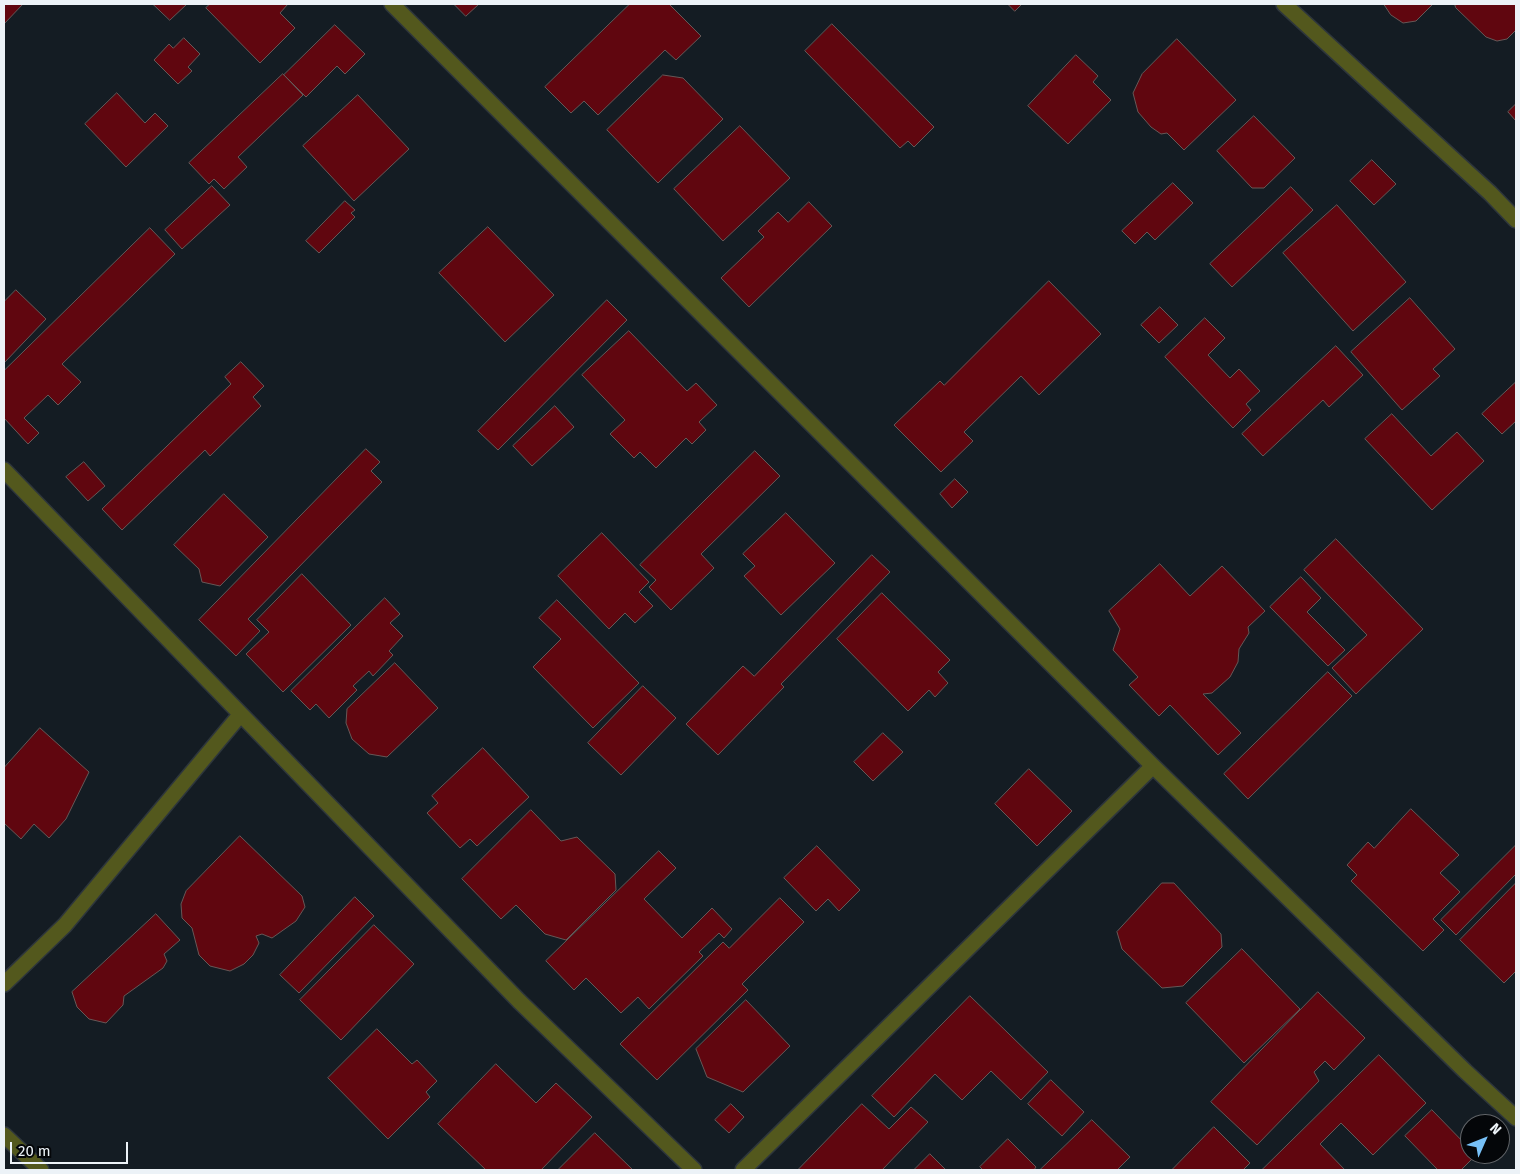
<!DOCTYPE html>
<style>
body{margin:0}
#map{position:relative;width:1520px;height:1174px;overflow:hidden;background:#141c23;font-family:"Fira Sans",sans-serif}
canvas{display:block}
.frame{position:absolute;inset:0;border:5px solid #ecf2f7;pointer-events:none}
.north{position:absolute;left:1460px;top:1114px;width:50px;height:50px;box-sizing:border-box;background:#040609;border:1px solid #616468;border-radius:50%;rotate:46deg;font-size:14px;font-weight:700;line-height:20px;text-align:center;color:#ecf2f7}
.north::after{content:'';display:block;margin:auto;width:18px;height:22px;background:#77c0f7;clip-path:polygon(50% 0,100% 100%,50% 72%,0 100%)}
.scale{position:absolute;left:10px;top:1142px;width:118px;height:22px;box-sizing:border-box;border:2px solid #ecf2f7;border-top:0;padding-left:6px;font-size:15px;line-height:18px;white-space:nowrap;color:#ecf2f7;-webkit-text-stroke:4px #040609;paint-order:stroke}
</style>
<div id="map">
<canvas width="1520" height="1174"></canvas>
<div class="frame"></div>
<div class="north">N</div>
<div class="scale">20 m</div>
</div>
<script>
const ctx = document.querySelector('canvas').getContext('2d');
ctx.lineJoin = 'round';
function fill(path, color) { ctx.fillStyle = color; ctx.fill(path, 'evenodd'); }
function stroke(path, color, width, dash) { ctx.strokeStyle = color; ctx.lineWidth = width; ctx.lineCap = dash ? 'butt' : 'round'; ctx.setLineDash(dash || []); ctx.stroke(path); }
const building = new Path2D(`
 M 4,4 L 23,4 L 4,24 Z
 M 153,4 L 187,4 L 170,20 Z
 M 210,4 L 288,4 L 280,13 L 295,28 L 260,63 L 206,8 Z
 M 454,4 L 479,4 L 466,16 Z
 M 630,4 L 669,4 L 701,36 L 676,60 L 665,50 L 598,115 L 584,101 L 571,113 L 545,87 Z
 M 1008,4 L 1022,4 L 1015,11 Z
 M 1384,4 L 1433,4 L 1416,21 L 1403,23 L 1391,15 Z
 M 1455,4 L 1516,4 L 1516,30 L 1507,39 L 1497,41 L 1486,37 L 1456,8 Z
 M 832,24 L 934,127 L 914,147 L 908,141 L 900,148 L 805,51 Z
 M 335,25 L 365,54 L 345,74 L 337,66 L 306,97 L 284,75 Z
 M 184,38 L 200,54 L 188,67 L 192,71 L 178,84 L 154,60 L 169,44 L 173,48 Z
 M 1177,39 L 1236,100 L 1184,150 L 1167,133 L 1161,134 L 1151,127 L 1138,112 L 1133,93 L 1142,74 Z
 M 1076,55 L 1098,76 L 1093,82 L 1111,100 L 1068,144 L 1028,106 Z
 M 283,74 L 303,95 L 238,157 L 247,167 L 224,189 L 214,179 L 209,184 L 189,163 Z
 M 663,75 L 683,78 L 723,119 L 658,183 L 607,130 Z
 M 117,93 L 145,123 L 155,113 L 168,126 L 126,167 L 85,124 Z
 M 358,95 L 409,149 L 354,201 L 303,146 Z
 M 1516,104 L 1516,121 L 1508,112 Z
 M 1254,116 L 1295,158 L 1264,188 L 1252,188 L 1217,151 Z
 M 740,126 L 790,178 L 723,241 L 674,189 Z
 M 1372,160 L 1396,184 L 1374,205 L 1350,181 Z
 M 1173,183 L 1193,203 L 1155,240 L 1147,232 L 1135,244 L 1122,231 Z
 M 212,186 L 230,205 L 182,249 L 165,230 Z
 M 1291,187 L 1313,210 L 1232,287 L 1210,264 Z
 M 345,201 L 355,210 L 351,213 L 355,217 L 319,253 L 306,241 Z
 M 809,202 L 832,226 L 749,307 L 721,278 L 764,237 L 758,231 L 778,212 L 788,222 Z
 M 1337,205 L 1406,282 L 1353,331 L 1283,253 Z
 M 488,227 L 554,295 L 505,342 L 439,273 Z
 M 150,228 L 175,254 L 62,364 L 81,382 L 58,405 L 48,395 L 24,418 L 39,433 L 28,444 L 4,418 L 4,371 Z
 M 1049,281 L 1101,334 L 1039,395 L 1021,376 L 964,432 L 973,441 L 941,472 L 894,425 L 940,381 L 944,385 Z
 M 16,290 L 46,319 L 4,363 L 4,302 Z
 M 1410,298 L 1455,349 L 1433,369 L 1440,376 L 1402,410 L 1351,352 Z
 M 607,300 L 627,320 L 498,450 L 478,431 Z
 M 1160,307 L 1178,325 L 1159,343 L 1141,325 Z
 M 1205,318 L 1225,338 L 1208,355 L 1230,378 L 1239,369 L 1260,391 L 1246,404 L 1251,410 L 1233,428 L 1165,357 Z
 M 629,331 L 687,391 L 696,383 L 717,405 L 699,422 L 706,430 L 692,444 L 686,438 L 656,468 L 640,452 L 634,458 L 610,434 L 625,420 L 582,375 Z
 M 1336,346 L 1363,375 L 1329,407 L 1323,400 L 1263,456 L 1242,434 Z
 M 241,362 L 264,386 L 253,397 L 261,406 L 210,456 L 205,450 L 122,530 L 102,509 L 231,384 L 225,377 Z
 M 1516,382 L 1516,421 L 1502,434 L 1482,414 Z
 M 555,406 L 574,427 L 532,466 L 513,446 Z
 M 1392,414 L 1431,456 L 1457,432 L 1484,461 L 1432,510 L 1365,439 Z
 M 366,449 L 380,462 L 371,471 L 382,482 L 248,619 L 260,631 L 236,656 L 199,620 Z
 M 755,451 L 780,476 L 701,554 L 714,568 L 671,610 L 649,587 L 656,580 L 640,565 Z
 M 84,462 L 105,486 L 88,501 L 66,477 Z
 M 955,479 L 968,492 L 952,508 L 940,494 Z
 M 224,494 L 268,537 L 220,586 L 202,582 L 199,569 L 174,545 Z
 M 786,513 L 835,563 L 781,615 L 744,576 L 755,566 L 743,554 Z
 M 602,533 L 649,582 L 639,592 L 653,606 L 635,623 L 625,613 L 609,629 L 558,576 Z
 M 1336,539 L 1423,629 L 1356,694 L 1332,668 L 1367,635 L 1304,570 Z
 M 872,555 L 890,572 L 781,684 L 784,687 L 718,755 L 686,724 L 743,666 L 754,676 Z
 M 1160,564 L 1190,596 L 1222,566 L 1265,611 L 1248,627 L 1249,633 L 1239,649 L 1238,662 L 1230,677 L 1212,693 L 1203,694 L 1241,733 L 1218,755 L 1170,705 L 1159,716 L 1129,685 L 1138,677 L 1113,650 L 1120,629 L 1109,611 Z
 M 302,574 L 351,625 L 283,692 L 246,654 L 269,632 L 257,620 Z
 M 1301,577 L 1321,598 L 1307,612 L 1345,650 L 1328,666 L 1270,607 Z
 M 882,593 L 950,660 L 938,672 L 948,683 L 935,697 L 929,690 L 908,711 L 837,639 Z
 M 385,598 L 400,614 L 390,623 L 403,636 L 389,651 L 393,655 L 373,676 L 369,671 L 353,686 L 357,690 L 329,718 L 316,704 L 310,710 L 291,691 Z
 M 557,600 L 639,683 L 593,728 L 533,667 L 561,639 L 539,618 Z
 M 395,663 L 438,708 L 387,757 L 369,754 L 352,739 L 346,723 L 347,709 Z
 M 1328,672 L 1352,696 L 1248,799 L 1224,774 Z
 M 643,686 L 676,718 L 621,775 L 588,743 Z
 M 40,728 L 89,772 L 66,819 L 49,838 L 34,824 L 21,839 L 4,823 L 4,768 Z
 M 883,733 L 903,752 L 873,781 L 854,762 Z
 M 483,748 L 529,797 L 477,846 L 470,839 L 460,848 L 427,813 L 438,803 L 432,796 Z
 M 1029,769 L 1072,811 L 1037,846 L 995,804 Z
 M 1411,809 L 1459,855 L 1440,873 L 1460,892 L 1433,919 L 1444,930 L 1423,951 L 1351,881 L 1357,875 L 1347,865 L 1368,842 L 1374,848 Z
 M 531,810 L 561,841 L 577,837 L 615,874 L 616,890 L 566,940 L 545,934 L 516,905 L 501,919 L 462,879 Z
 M 240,836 L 302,896 L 305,907 L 296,921 L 272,938 L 262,934 L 256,936 L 259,943 L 253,955 L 244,964 L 230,971 L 210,966 L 199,955 L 192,928 L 182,918 L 181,904 L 186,891 Z
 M 1516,845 L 1516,874 L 1456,935 L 1441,920 Z
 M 817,846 L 860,890 L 839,911 L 828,899 L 816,911 L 784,878 Z
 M 659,851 L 676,868 L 644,899 L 682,938 L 712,908 L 732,929 L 724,938 L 719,933 L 699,952 L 703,956 L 649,1009 L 638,997 L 621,1013 L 586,978 L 574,990 L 546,961 Z
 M 1162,883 L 1174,883 L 1221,934 L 1222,947 L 1183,986 L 1162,988 L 1122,949 L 1117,932 Z
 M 1516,883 L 1516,971 L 1504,983 L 1460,940 Z
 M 355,897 L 374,916 L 299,993 L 280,975 Z
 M 780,898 L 804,922 L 742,984 L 748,990 L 657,1080 L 620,1044 L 723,942 L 729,948 Z
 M 156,914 L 180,940 L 164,954 L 167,961 L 163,968 L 124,996 L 123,1005 L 106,1023 L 89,1019 L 77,1007 L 72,992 Z
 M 374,925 L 414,964 L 341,1040 L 300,1000 Z
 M 1242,949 L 1300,1009 L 1244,1063 L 1186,1003 Z
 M 1318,992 L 1365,1038 L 1334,1070 L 1325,1061 L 1314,1072 L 1319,1081 L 1257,1145 L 1211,1102 Z
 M 970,996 L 1048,1072 L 1021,1100 L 991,1071 L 962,1100 L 935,1074 L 894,1117 L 872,1096 Z
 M 746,1000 L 790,1046 L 743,1092 L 707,1077 L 696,1049 Z
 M 377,1029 L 412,1064 L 417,1060 L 437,1081 L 426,1092 L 430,1097 L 388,1139 L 328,1078 Z
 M 1379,1055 L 1426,1103 L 1373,1155 L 1341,1123 L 1320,1144 L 1345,1170 L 1262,1170 Z
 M 496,1064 L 536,1103 L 556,1083 L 592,1117 L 541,1170 L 486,1170 L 438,1124 Z
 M 1051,1080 L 1084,1112 L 1062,1136 L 1028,1104 Z
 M 731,1104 L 744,1117 L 729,1133 L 715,1120 Z
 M 862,1104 L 889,1129 L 911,1107 L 928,1122 L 882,1170 L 798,1170 Z
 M 1432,1110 L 1470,1149 L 1470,1154 L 1476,1155 L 1461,1170 L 1438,1170 L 1405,1136 Z
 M 1092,1120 L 1130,1157 L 1117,1170 L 1040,1170 Z
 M 1214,1127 L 1250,1163 L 1243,1170 L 1172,1170 Z
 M 595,1133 L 633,1170 L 558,1170 Z
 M 1008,1139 L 1036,1167 L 1034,1170 L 983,1170 L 980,1167 Z
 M 930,1154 L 946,1170 L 914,1170 Z`);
const minor = new Path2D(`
 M 392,4 L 1153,766 L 1465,1071 L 1516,1118
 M 1284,4 L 1490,193 L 1516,220
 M 4,470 L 519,1001 L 694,1170
 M 4,984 L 65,925 L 240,715
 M 4,1135 L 41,1170
 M 743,1170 L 1153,766`);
fill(building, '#60060f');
stroke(building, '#665857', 1);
stroke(minor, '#2e363c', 18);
stroke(minor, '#53581d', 15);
</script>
